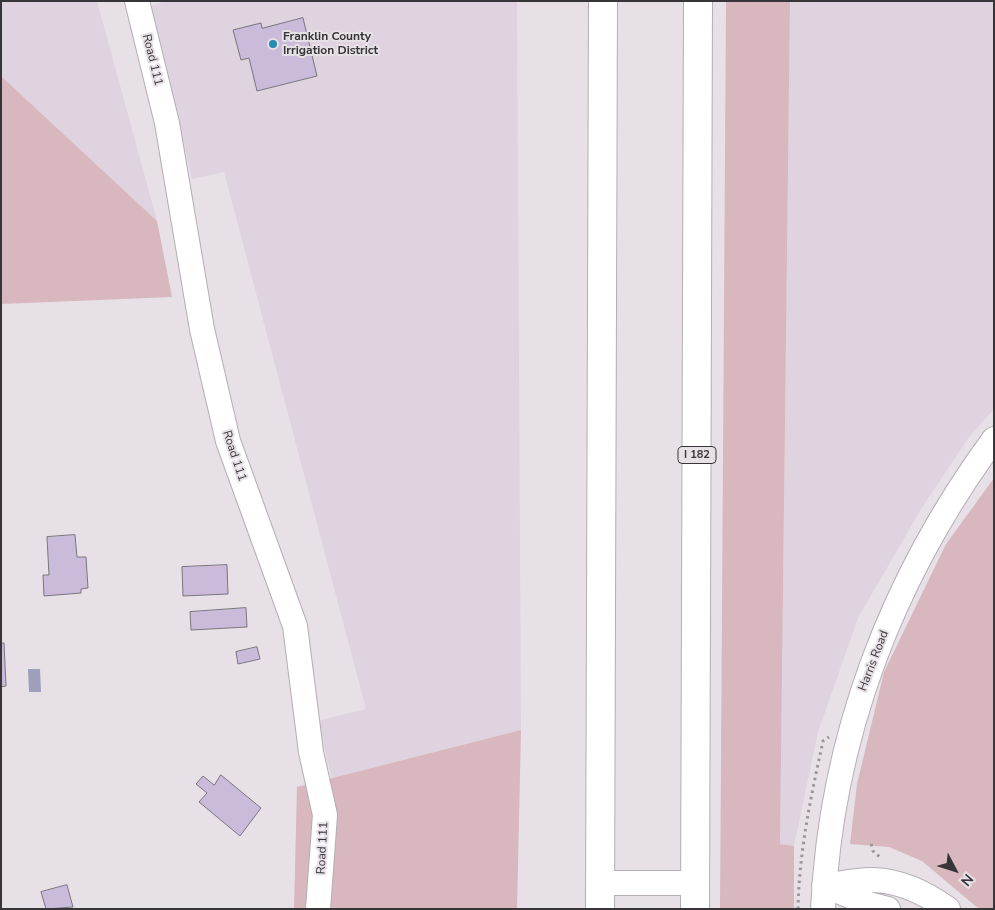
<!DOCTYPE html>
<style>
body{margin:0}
#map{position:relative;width:995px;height:910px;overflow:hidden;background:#e7e1e7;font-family:"Nunito Sans",sans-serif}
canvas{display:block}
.frame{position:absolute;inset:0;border:2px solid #373537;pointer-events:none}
.north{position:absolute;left:930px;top:845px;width:50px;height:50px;-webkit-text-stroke:4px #e7e1e7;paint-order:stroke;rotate:130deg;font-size:14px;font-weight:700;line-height:20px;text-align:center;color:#373537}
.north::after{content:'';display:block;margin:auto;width:18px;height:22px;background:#373537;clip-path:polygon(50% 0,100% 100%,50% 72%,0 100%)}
</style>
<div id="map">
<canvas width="995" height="910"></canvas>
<div class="frame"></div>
<div class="north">N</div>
</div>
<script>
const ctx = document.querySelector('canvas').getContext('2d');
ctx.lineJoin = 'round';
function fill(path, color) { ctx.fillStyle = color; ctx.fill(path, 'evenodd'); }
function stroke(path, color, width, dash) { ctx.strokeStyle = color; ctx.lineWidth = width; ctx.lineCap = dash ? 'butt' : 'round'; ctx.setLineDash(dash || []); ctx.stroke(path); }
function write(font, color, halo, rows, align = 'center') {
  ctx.font = font + ' "Nunito Sans",sans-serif'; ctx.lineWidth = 4; ctx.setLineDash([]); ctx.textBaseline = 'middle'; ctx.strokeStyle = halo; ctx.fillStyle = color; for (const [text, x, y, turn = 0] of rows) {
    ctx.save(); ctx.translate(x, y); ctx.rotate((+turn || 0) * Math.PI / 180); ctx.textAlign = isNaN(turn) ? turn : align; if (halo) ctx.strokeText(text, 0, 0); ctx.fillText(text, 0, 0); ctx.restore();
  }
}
const built = new Path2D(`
 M 1,1 L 97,1 L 157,221 L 1,76 Z
 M 166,1 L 517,1 L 521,730 L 332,778 L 318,721 L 366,709 L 224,172 L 192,179 L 151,6 Z
 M 790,1 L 994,1 L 994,409 L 969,437 L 921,509 L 858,618 L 818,732 L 794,846 L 780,844 Z`);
const green = new Path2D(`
 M 726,1 L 790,1 L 780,844 L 794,846 L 794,909 L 720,909 Z
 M 1,76 L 157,221 L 172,297 L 1,304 Z
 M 994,478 L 994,909 L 979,909 L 922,861 L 889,847 L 850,844 L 857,784 L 884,672 L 946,544 Z
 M 521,730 L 517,909 L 294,909 L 297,787 Z`);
const water = new Path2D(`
 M 28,669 L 40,669 L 41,692 L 29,692 Z`);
const building = new Path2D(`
 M 303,18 L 317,76 L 257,91 L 249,58 L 241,60 L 233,30 L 261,23 L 262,28 Z
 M 75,535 L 77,557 L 86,557 L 88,588 L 81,589 L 81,593 L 44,596 L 43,575 L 49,575 L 47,537 Z
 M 227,565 L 228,594 L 183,596 L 182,567 Z
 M 246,608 L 247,627 L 191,630 L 190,612 Z
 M 1,643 L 4,643 L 6,686 L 1,687 Z
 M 257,647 L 260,659 L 238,664 L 236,652 Z
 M 221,775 L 261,808 L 240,836 L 199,802 L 207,793 L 196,784 L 203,776 L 214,785 Z
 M 67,885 L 73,907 L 46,909 L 41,892 Z`);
const path = new Path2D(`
 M 871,844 L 873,851 L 882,859
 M 798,909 C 799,852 811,796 823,741 L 829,737`);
const minor = new Path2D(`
 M 137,1 L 167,123 L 202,329 L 228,441 L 295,626 L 311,752 L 325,815 L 318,909
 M 600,883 L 695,883
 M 824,886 C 840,884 858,879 874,880 C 901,881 927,894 948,909
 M 826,886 L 869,904 L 888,909
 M 823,909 C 831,737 892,578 994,439`);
const highway = new Path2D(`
 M 600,909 L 603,1
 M 695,909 L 698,1`);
const markers = [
 [273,44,5,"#278bb4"]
];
const shields = [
 [697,455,38]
];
const shieldNames = [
 ["I 182",697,455]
];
const poiNames = [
 ["Franklin County",283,37],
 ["Irrigation District",283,51]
];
const streetNames = [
 ["Road 111",152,60,76],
 ["Road 111",234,456,72],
 ["Harris Road",874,661,-69],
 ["Road 111",323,848,-87]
];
fill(built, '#ded3de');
fill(green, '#d8b7be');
fill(water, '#9f9ebd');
fill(building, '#cabbda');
stroke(building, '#78767c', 1);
stroke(minor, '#b4aeb4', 26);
stroke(highway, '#b4aeb4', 30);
stroke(path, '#999599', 3, [2.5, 4]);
stroke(minor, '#fff', 24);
stroke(highway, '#fff', 28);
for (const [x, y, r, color] of markers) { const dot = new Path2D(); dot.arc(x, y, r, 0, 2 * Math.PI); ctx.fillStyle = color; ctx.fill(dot); stroke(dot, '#e7e1e7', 2); }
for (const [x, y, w] of shields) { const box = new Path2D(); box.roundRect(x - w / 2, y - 8.5, w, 17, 4); ctx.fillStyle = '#e7e1e7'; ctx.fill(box); stroke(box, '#373537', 1); }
write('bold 11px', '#373537', null, shieldNames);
write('bold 12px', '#373537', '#e7e1e7', poiNames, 'left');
write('12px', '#373537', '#e7e1e7', streetNames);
</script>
